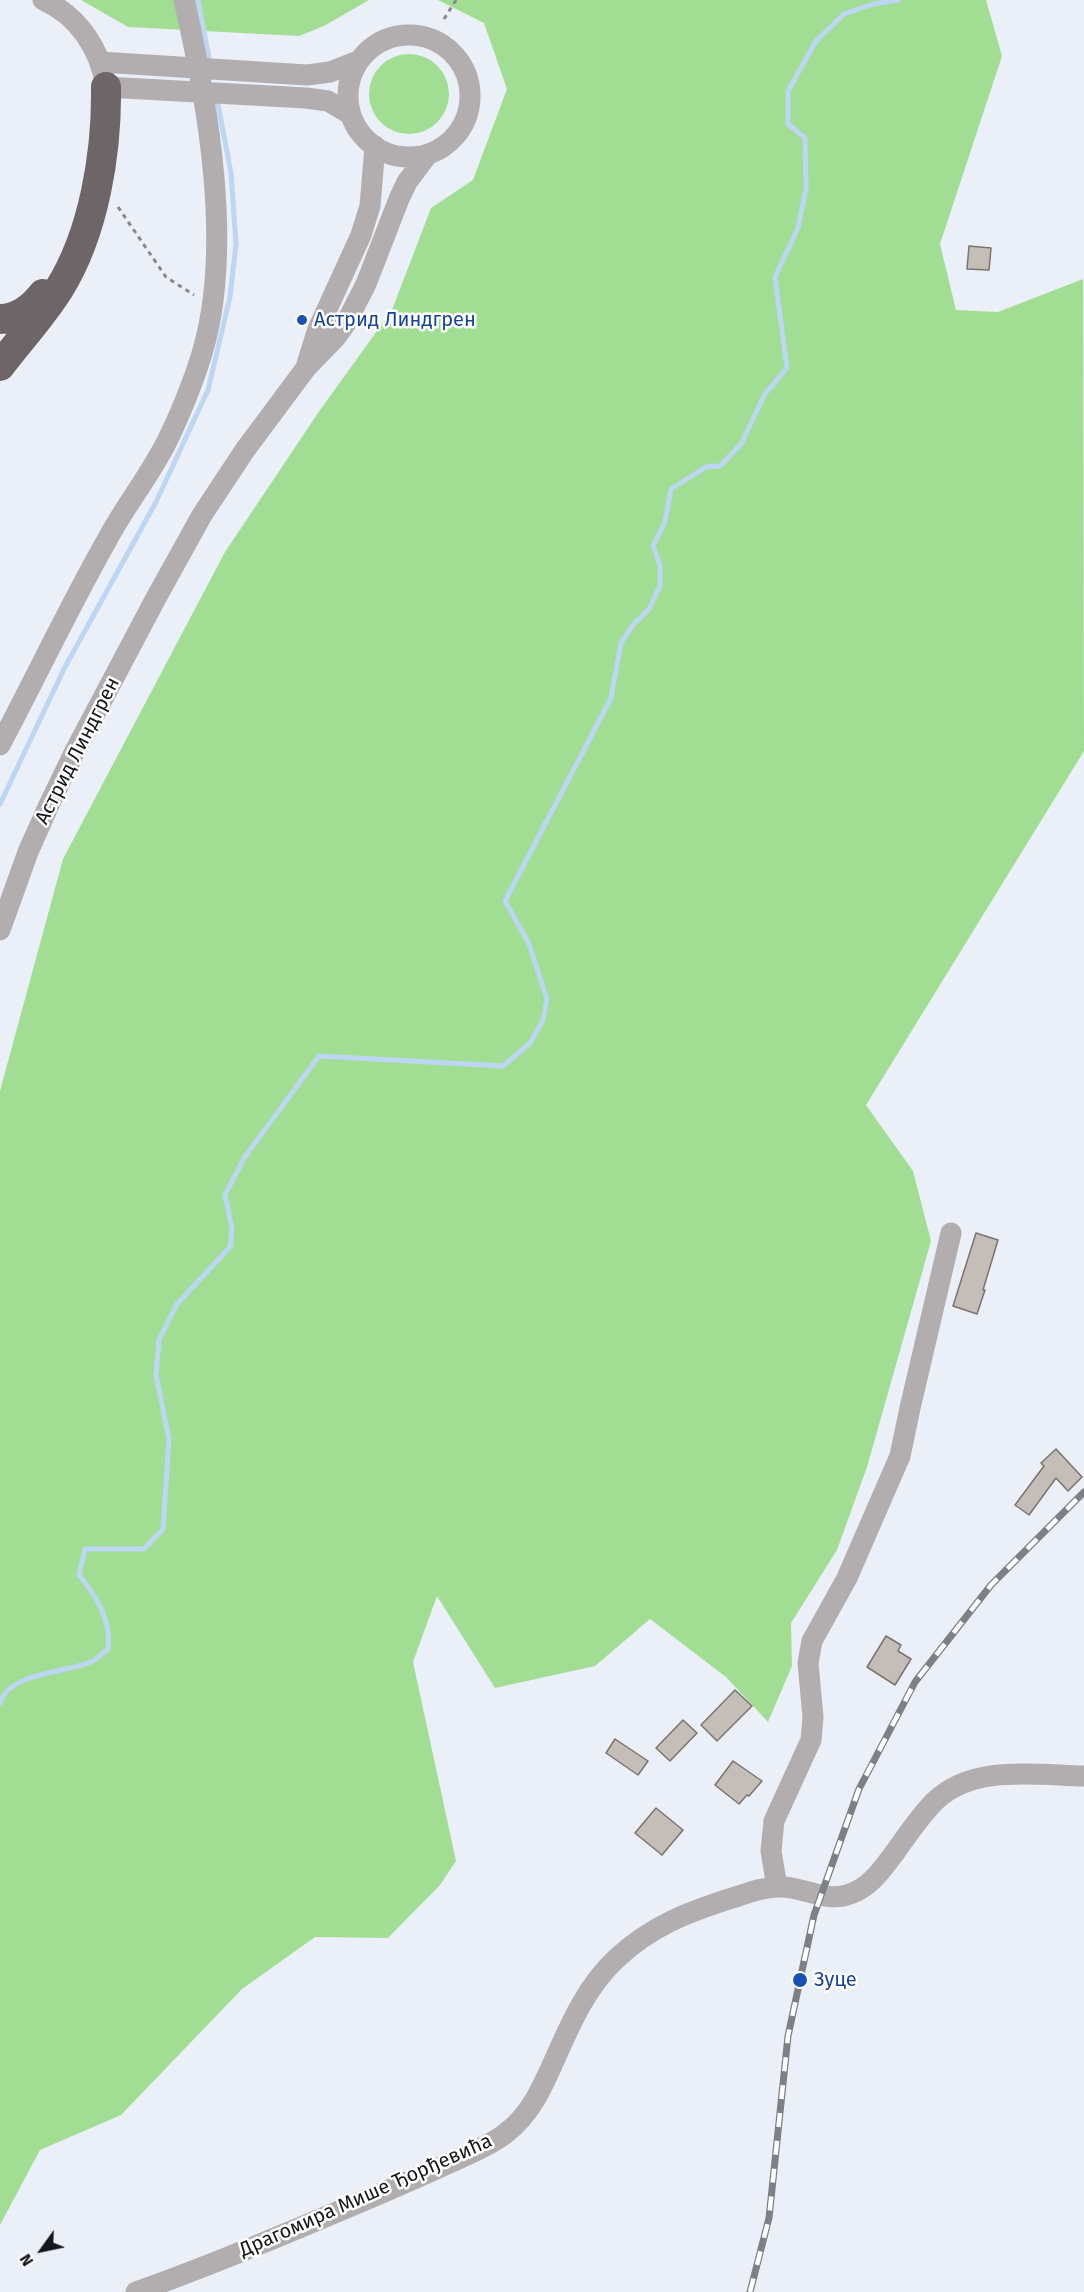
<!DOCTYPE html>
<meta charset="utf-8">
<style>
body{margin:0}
#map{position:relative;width:1084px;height:2292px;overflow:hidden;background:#ebeff7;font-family:"Fira Sans",sans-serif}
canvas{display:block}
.north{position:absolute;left:12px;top:2220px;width:60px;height:60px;-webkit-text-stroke:4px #fff;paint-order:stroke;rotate:237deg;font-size:16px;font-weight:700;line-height:24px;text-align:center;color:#16171a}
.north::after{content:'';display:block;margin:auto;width:21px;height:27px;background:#16171a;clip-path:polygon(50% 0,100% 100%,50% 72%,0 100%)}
</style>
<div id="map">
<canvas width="1084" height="2292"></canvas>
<div class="north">N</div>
</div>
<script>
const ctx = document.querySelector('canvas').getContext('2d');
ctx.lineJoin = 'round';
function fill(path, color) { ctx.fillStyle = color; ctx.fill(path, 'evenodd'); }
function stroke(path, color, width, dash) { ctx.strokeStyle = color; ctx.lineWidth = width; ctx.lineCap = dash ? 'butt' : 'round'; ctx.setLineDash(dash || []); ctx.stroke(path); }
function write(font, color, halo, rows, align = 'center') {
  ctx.font = font + ' "Fira Sans",sans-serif'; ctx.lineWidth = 5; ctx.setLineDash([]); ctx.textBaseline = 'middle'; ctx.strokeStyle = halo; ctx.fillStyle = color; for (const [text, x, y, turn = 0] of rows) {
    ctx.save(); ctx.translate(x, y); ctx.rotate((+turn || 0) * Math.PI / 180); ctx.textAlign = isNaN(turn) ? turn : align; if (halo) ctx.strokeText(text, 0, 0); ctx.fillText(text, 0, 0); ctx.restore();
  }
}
const green = new Path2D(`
 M 81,0 L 369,0 L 324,26 L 299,36 L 128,27 Z
 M 438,0 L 986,0 L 1002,56 L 940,244 L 956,310 L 998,312 L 1083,279 L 1084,751 L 866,1105 L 913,1171 L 931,1241 L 867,1467 L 837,1550 L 791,1623 L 792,1666 L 768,1722 L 726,1677 L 650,1619 L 595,1666 L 495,1688 L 437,1596 L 413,1662 L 456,1861 L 440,1885 L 388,1938 L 315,1937 L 242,1989 L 121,2115 L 40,2150 L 0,2225 L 0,1091 L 63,859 L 225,552 L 318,413 L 392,310 L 431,208 L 473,180 L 507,89 L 484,23 Z
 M369 94a40 40 0 1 1 80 0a40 40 0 1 1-80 0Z`);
const stream = new Path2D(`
 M 198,0 L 210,63
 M 0,804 L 65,667 L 156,502 L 208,390 L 230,297 L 236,244 L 231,173 L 217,99
 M 0,1703 C 9,1672 68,1673 93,1661 C 98,1658 103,1653 108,1649 C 112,1621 96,1596 79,1575 L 85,1549 L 144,1549 L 163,1529 L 169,1439 L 156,1375 L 159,1340 L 177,1304 L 230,1247 L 232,1229 L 225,1195 L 244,1158 L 319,1056 L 503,1066 L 530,1043 L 543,1020 L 547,999 L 529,944 L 505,901 L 611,698 L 621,643 L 632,626 L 649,609 L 660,586 L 660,565 L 653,546 L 665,522 L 671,489 L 706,467 L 720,466 L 741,444 L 765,394 L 787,368 L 775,277 L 798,228 L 806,188 L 805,138 L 788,124 L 788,91 L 816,41 L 844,14 L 873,4 L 899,0`);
const building = new Path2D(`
 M 969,246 L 991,248 L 989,270 L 967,269 Z
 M 976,1233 L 998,1240 L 983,1290 L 985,1290 L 977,1314 L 953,1306 Z
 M 1056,1449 L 1082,1477 L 1068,1491 L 1056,1478 L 1029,1515 L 1015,1505 L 1044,1466 L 1041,1463 Z
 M 886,1636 L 901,1645 L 898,1651 L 911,1659 L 895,1685 L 867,1667 Z
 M 735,1690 L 752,1706 L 717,1741 L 701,1725 Z
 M 683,1720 L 697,1733 L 670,1761 L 656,1748 Z
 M 615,1739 L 648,1761 L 638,1775 L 606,1753 Z
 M 733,1761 L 762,1781 L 749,1796 L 747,1795 L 739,1804 L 715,1785 Z
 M 656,1808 L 683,1830 L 662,1855 L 635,1833 Z`);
const path = new Path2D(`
 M 444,19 L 456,0
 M 118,207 L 166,277 L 194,295`);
const minor = new Path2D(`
 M 43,0 C 79,16 100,49 106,87 L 306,98 L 328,101 L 350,114
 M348 96a61 61 0 1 1 122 0a61 61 0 1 1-122 0Z
 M 100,62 L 307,75 L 330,72 L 358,61
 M 307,364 L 318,329 L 361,235 L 370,206 L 375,146
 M 0,745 C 36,677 69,607 107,540 C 126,504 153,472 170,435 C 181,412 196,375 203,350 C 233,246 208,104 184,0
 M 0,930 L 28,852 L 48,807 L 74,753 L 156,598 L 202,515 L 245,450 L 306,368 L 336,337 L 346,323 L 366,284 L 399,199 L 407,182 L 428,154
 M 779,1886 L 776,1881 L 771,1851 L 774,1821 L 811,1740 L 813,1717 L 808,1663 L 812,1641 L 847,1578 L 900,1456 L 910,1408 L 951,1233
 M 136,2292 C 217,2263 297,2229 377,2195 C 403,2184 430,2172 456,2160 C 473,2152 491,2145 506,2133 C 530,2115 542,2088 554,2061 C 570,2025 586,1987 616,1959 C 651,1926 688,1912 732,1898 C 748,1893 766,1886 783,1887 C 806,1888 827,1903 850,1894 C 871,1887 883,1868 896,1851 C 908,1834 920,1816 935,1801 C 973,1764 1036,1775 1084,1776`);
const highway = new Path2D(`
 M 0,319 C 18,319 32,308 43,294
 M 0,366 C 19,341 42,316 59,289 C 94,233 107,153 106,87`);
const rail = new Path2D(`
 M 750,2292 L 769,2218 L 788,2036 L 800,1980 L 814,1915 L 859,1789 L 915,1682 L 991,1585 L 1084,1492`);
const markers = [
 [302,320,6,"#1a4fb4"],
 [800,1980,8,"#1a4fb4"]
];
const transitNames = [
 ["Астрид Линдгрен",314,320],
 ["Зуце",814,1980]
];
const streetNames = [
 ["Астрид Линдгрен",78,751,-63],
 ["Драгомира Мише Ђорђевића",366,2196,-24]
];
fill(green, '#a1de94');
stroke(stream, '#bcd6f3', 5);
fill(building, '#c5bdb8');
stroke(building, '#7b736f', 1.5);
stroke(path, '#87898f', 3, [4.5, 4.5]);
stroke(minor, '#b2aeaf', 21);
stroke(highway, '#6d6568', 30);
stroke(rail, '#7d8085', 7);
stroke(rail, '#fff', 4.5, [14]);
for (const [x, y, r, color] of markers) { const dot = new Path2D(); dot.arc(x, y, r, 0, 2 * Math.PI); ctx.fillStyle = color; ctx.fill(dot); stroke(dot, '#fff', 2); }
write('20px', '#164399', '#fff', transitNames, 'left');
write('20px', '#16171a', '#fff', streetNames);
</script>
